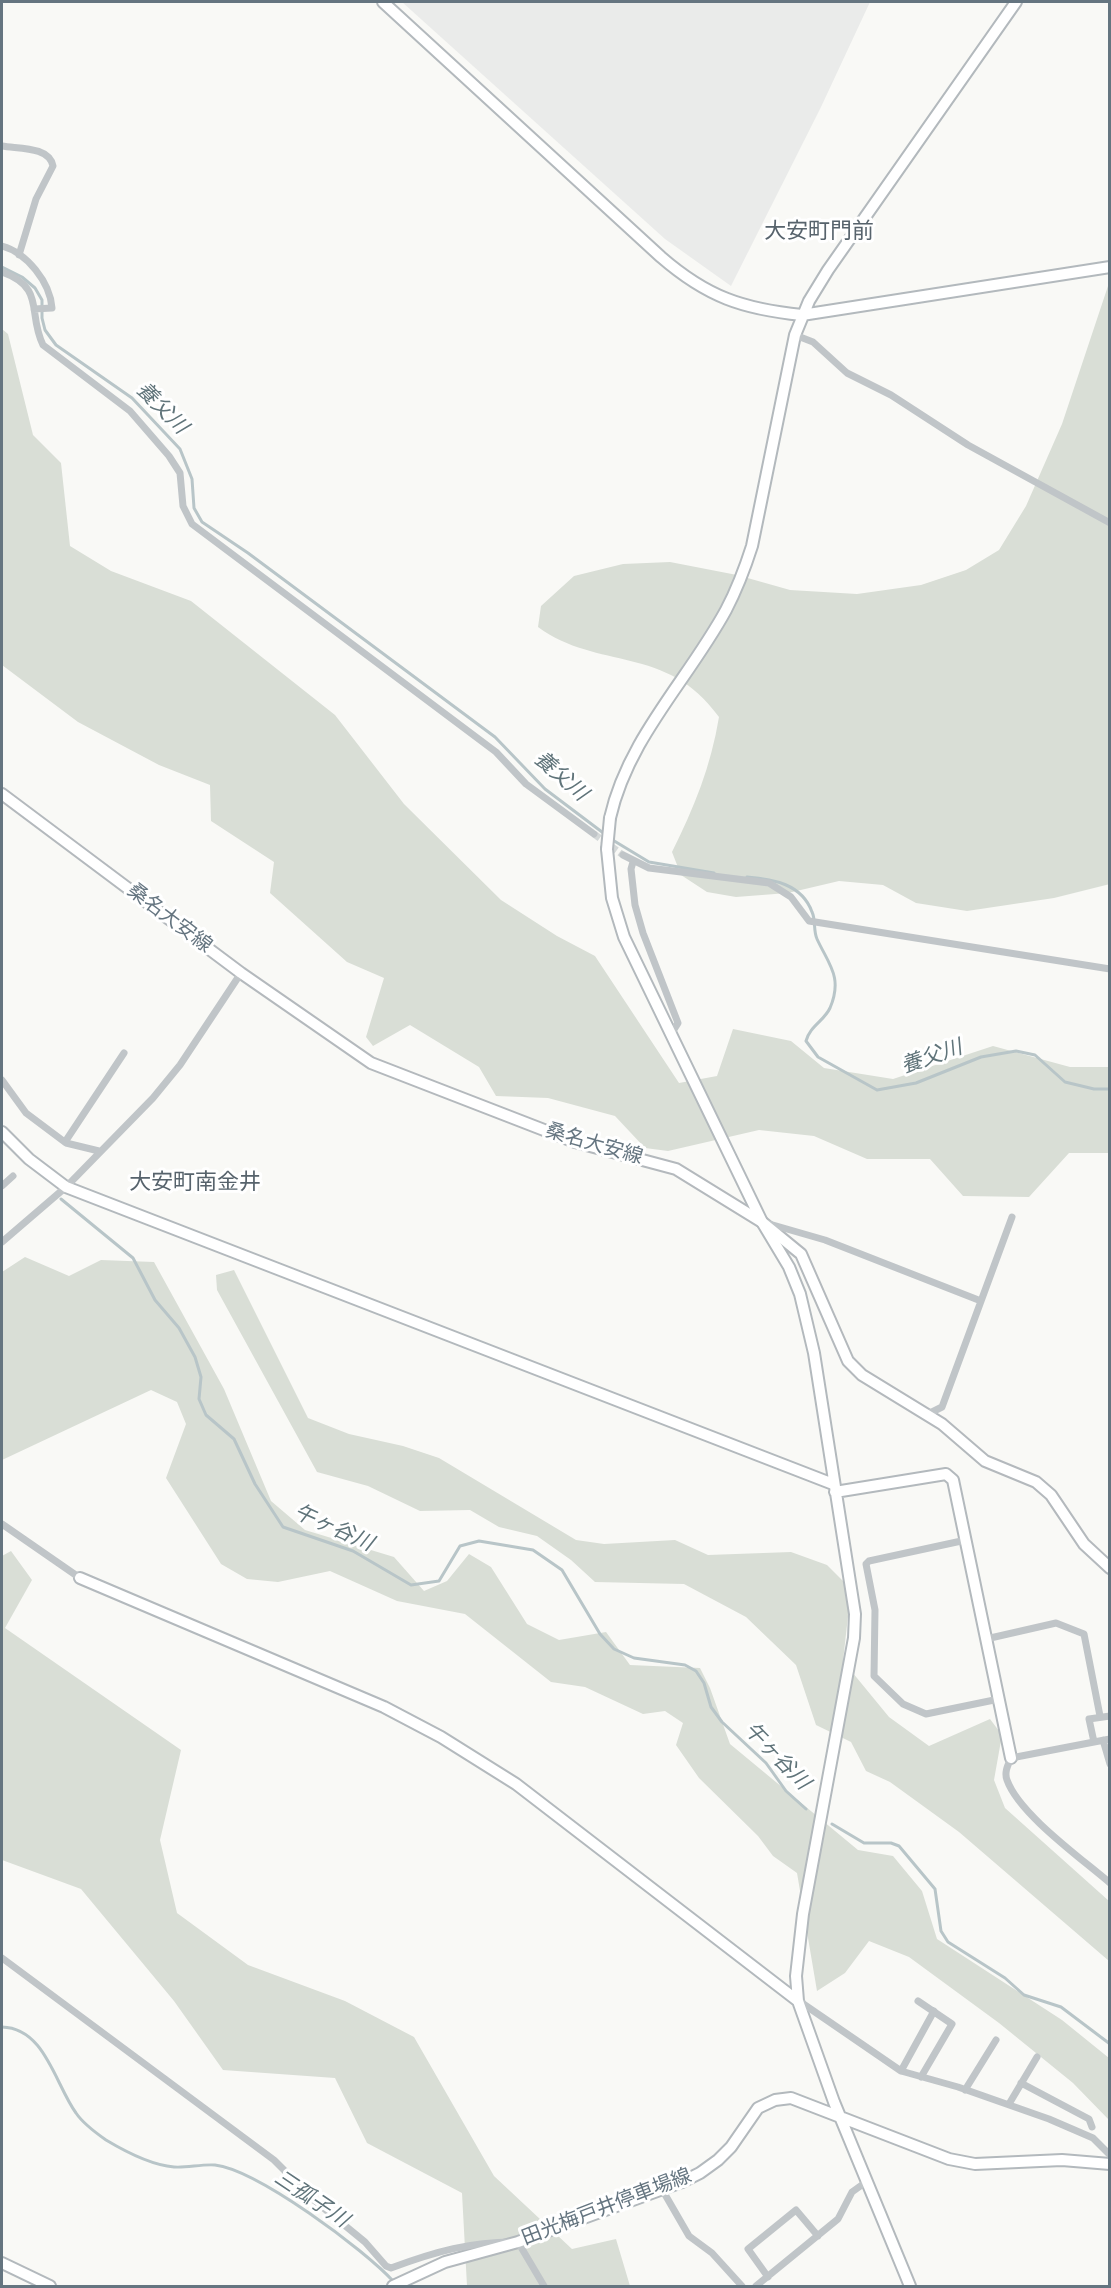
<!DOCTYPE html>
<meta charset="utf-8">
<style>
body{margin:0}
#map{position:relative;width:1111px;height:2288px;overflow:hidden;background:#f9f9f6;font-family:"Nunito Sans",sans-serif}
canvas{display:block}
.frame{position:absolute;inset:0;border:3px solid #657580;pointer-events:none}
</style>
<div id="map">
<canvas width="1111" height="2288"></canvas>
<div class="frame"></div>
</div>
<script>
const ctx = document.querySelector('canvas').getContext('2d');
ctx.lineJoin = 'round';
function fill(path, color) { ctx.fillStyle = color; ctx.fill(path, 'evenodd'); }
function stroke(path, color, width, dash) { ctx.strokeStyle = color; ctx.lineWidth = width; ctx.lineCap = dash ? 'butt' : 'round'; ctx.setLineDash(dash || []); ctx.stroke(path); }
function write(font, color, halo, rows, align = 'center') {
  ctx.font = font + ' "Nunito Sans","Noto Sans JP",sans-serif'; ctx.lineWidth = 6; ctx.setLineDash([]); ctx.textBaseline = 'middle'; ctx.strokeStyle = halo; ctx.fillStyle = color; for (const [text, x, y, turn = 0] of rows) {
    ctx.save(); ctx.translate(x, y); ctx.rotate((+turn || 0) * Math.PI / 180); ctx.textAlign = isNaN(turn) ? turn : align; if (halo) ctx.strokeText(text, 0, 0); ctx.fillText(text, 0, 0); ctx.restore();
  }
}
const built = new Path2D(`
 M 402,2 L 870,2 L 821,107 L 731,286 L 665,239 Z`);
const green = new Path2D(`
 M 1109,283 L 1110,884 L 1054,898 L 967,911 L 916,903 L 883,885 L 839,881 L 788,893 L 736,897 L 707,892 L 681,875 L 672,852 C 694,808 711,766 719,717 C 667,644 598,671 538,627 L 541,606 L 574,576 L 623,564 L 670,562 L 737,575 L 790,590 L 857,594 L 921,585 L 966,570 L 999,550 L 1026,506 L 1062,424 Z
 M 2,329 L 8,334 L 33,435 L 61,463 L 70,546 L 111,571 L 191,601 L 335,715 L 404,804 L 501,900 L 557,936 L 595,956 L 679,1083 L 717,1076 L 733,1029 L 791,1041 L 824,1068 L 893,1079 L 993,1046 L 1070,1067 L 1109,1067 L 1109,1153 L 1069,1153 L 1029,1197 L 963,1196 L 930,1159 L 867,1159 L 814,1136 L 759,1130 L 668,1151 L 645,1148 L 615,1116 L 548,1098 L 496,1096 L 479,1067 L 410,1025 L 373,1046 L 366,1037 L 384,978 L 347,962 L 270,893 L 274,862 L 211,821 L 210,785 L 159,765 L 78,722 L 2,665 Z
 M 25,1257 L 69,1276 L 101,1260 L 154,1262 L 224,1389 L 271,1501 L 305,1530 L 394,1557 L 424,1591 L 447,1581 L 469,1554 L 491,1567 L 527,1624 L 559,1640 L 606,1632 L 630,1665 L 700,1668 L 710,1688 L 730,1744 L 858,1850 L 893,1856 L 922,1891 L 937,1939 L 1062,2020 L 1109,2058 L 1109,2120 L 1073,2083 L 999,2023 L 909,1957 L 869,1941 L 845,1973 L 817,1991 L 797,1873 L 773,1856 L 758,1836 L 699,1778 L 676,1745 L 683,1723 L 665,1711 L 643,1714 L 585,1687 L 551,1682 L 465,1614 L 397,1601 L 330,1571 L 278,1582 L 247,1579 L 221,1564 L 166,1478 L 186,1424 L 177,1402 L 151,1390 L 2,1460 L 2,1272 Z
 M 234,1270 L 308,1418 L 349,1434 L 403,1446 L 439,1458 L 576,1540 L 604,1544 L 675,1540 L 708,1555 L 791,1552 L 827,1565 L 851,1589 L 843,1661 L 889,1717 L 929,1746 L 990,1719 L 1002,1735 L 994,1780 L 1005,1808 L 1109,1901 L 1109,1961 L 959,1832 L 890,1782 L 866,1771 L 851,1742 L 816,1725 L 796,1665 L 746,1617 L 684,1584 L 595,1582 L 571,1560 L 537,1536 L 499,1527 L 470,1510 L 420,1511 L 368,1486 L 317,1472 L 217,1290 L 216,1275 Z
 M 11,1551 L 32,1580 L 5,1628 L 181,1750 L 160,1840 L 177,1913 L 248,1965 L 345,2001 L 414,2037 L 494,2176 L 572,2249 L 616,2239 L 630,2286 L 467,2286 L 462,2193 L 367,2143 L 335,2078 L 223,2070 L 174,2001 L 81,1889 L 2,1860 L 2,1556 Z`);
const stream = new Path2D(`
 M 2,267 L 22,277 L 35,288 L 42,300 L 42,318 L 45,330 L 56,345 L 132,398 L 180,449 L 192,479 L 194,508 L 202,522 L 248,553 L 495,737 L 545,789 L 606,835
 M 611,839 L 649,862 L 714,873
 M 747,877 C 773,879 802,884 812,912 C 816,920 813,930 817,939 C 829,965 843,977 830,1008 C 824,1021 810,1026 806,1041 L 818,1057 L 877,1090 L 916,1083 L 981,1057 L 1016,1051 L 1035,1055 L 1065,1082 L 1094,1089 L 1110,1089
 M 61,1199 L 133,1258 L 155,1300 L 179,1328 L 195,1357 L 201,1377 L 199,1399 L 206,1415 L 234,1439 L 255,1484 L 283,1527 L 353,1551 L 411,1585 L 439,1581 L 460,1546 L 479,1541 L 533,1550 L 562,1570 L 600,1634 L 614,1649 L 634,1658 L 685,1665 L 696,1671 L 704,1683 L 711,1707 L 722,1722 L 766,1763 L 786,1791 L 806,1809
 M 832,1824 L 864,1843 L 891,1843 L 899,1846 L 935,1889 L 941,1931 L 948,1942 L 1005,1978 L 1024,1995 L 1061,2007 L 1110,2044
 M 2,2027 C 45,2028 55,2084 76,2113 C 82,2122 96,2133 106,2140 C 126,2152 151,2165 174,2167 C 187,2168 201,2164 215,2165 C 257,2170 364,2249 394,2282`);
const streetTunnel = new Path2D(`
 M 594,834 L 623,855`);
const street = new Path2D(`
 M 2,146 C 18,149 49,146 53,166 L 36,199 L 19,255
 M 2,246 C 27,253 50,282 52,308 L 34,309
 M 2,272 C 46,288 27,312 43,345 L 130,411 L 169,456 L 180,473 L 183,506 L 192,524 L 496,752 L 526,784 L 594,834
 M 795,335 L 813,342 L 847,373 L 891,395 L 968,445 L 1110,523
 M 623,855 L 649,868 L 769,883 L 791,897 L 809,921 L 1110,969
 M 633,862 L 631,869 L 635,905 L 643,933 L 678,1023 L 671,1034
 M 2,1080 L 26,1113 L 66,1143 L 99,1151
 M 65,1142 L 124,1053
 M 2,1186 L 13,1176
 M 766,1223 L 825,1240 L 981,1301
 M 2,1242 L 66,1187 L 153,1098 L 180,1065 L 241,973
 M 928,1414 L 942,1407 L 1012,1217
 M 2,1524 L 80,1578
 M 966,1540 L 869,1561 L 866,1564 L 875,1610 L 874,1676 L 903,1704 L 926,1714 L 999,1699
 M 986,1639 L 1056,1623 L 1084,1634 L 1100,1716
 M 1110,1716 L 1089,1719 L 1094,1742 L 1110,1739
 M 1103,1740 L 1110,1764
 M 1094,1742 L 1011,1758 C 1008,1765 1004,1772 1007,1780 C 1019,1814 1081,1858 1110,1883
 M 2,1958 L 274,2160 L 315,2201 L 365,2242 L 386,2266 L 391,2268 C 434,2252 472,2241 518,2242 L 544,2286
 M 799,2001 L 901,2071 L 958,2087 L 1049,2119 L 1093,2138 L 1110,2155
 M 918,2001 L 952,2024 L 921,2077
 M 901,2071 L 934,2011
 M 1021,2083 L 1089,2119 L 1092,2127
 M 965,2090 L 996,2040
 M 1009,2104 L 1037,2057
 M 663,2191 L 689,2236 L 712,2253 L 742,2286
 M 768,2277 L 748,2249 L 796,2210 L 818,2236
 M 756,2286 L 838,2219 L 852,2192 L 866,2182`);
const secondary = new Path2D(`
 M 383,2 L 661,257 C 707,297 743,309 802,315 L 1110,267
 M 610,818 C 628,738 688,680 726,610 C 737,589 745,568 752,546 L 795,335 L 809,301 L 828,270 L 1016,2
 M 607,849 L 612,898 L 624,937 L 762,1222 L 789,1267 L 800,1294 L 814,1353 L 855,1614 L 854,1638 L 803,1914 L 796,1976 L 798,2001 L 834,2102 L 910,2286
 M 2,1132 L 29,1159 L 66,1187 L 833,1484
 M 835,1492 L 946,1474 L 953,1480 L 1011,1758
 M 80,1578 L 384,1707 L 441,1737 L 516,1784 L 798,2001
 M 2,2263 L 50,2286
 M 393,2286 L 445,2262 L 518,2242 L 682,2182 L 700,2173 L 718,2160 L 731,2147 L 758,2108 L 775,2100 L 791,2098 L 949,2159 L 975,2164 L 1062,2160 L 1110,2164`);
const primary = new Path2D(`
 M 2,794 L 241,973 L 371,1063 L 575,1142 L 676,1169 L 762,1222 L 801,1254 L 848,1361 L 862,1375 L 942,1424 L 985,1461 L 1036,1482 L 1051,1495 L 1084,1544 L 1110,1568`);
const secondaryBridge = new Path2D(`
 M 607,849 L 610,818`);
const streetNames = [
 ["桑名大安線",169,919,37],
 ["桑名大安線",594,1145,16],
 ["田光梅戸井停車場線",607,2208,-21]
];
const waterNames = [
 ["養父川",161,409,45],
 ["養父川",560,777,41],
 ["養父川",932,1058,-19],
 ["午ヶ谷川",333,1529,24],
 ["午ヶ谷川",776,1757,46],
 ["三孤子川",311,2200,34]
];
const quarterNames = [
 ["大安町門前",819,233],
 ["大安町南金井",195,1184]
];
fill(built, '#eaebea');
fill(green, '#d9ded6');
stroke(stream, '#b8c5c8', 3);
stroke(streetTunnel, '#d4d8d8', 7, [7, 3.5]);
stroke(secondary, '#b3b9bd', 14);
stroke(primary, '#b4b9bd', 14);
stroke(street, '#c0c5c8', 7);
stroke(secondary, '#fff', 10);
stroke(primary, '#fff', 10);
stroke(secondaryBridge, '#b3b9bd', 14, []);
stroke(secondaryBridge, '#fff', 10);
write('20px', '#657580', '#fff', streetNames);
write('italic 21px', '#60747a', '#fff', waterNames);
write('22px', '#57636c', '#fff', quarterNames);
</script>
